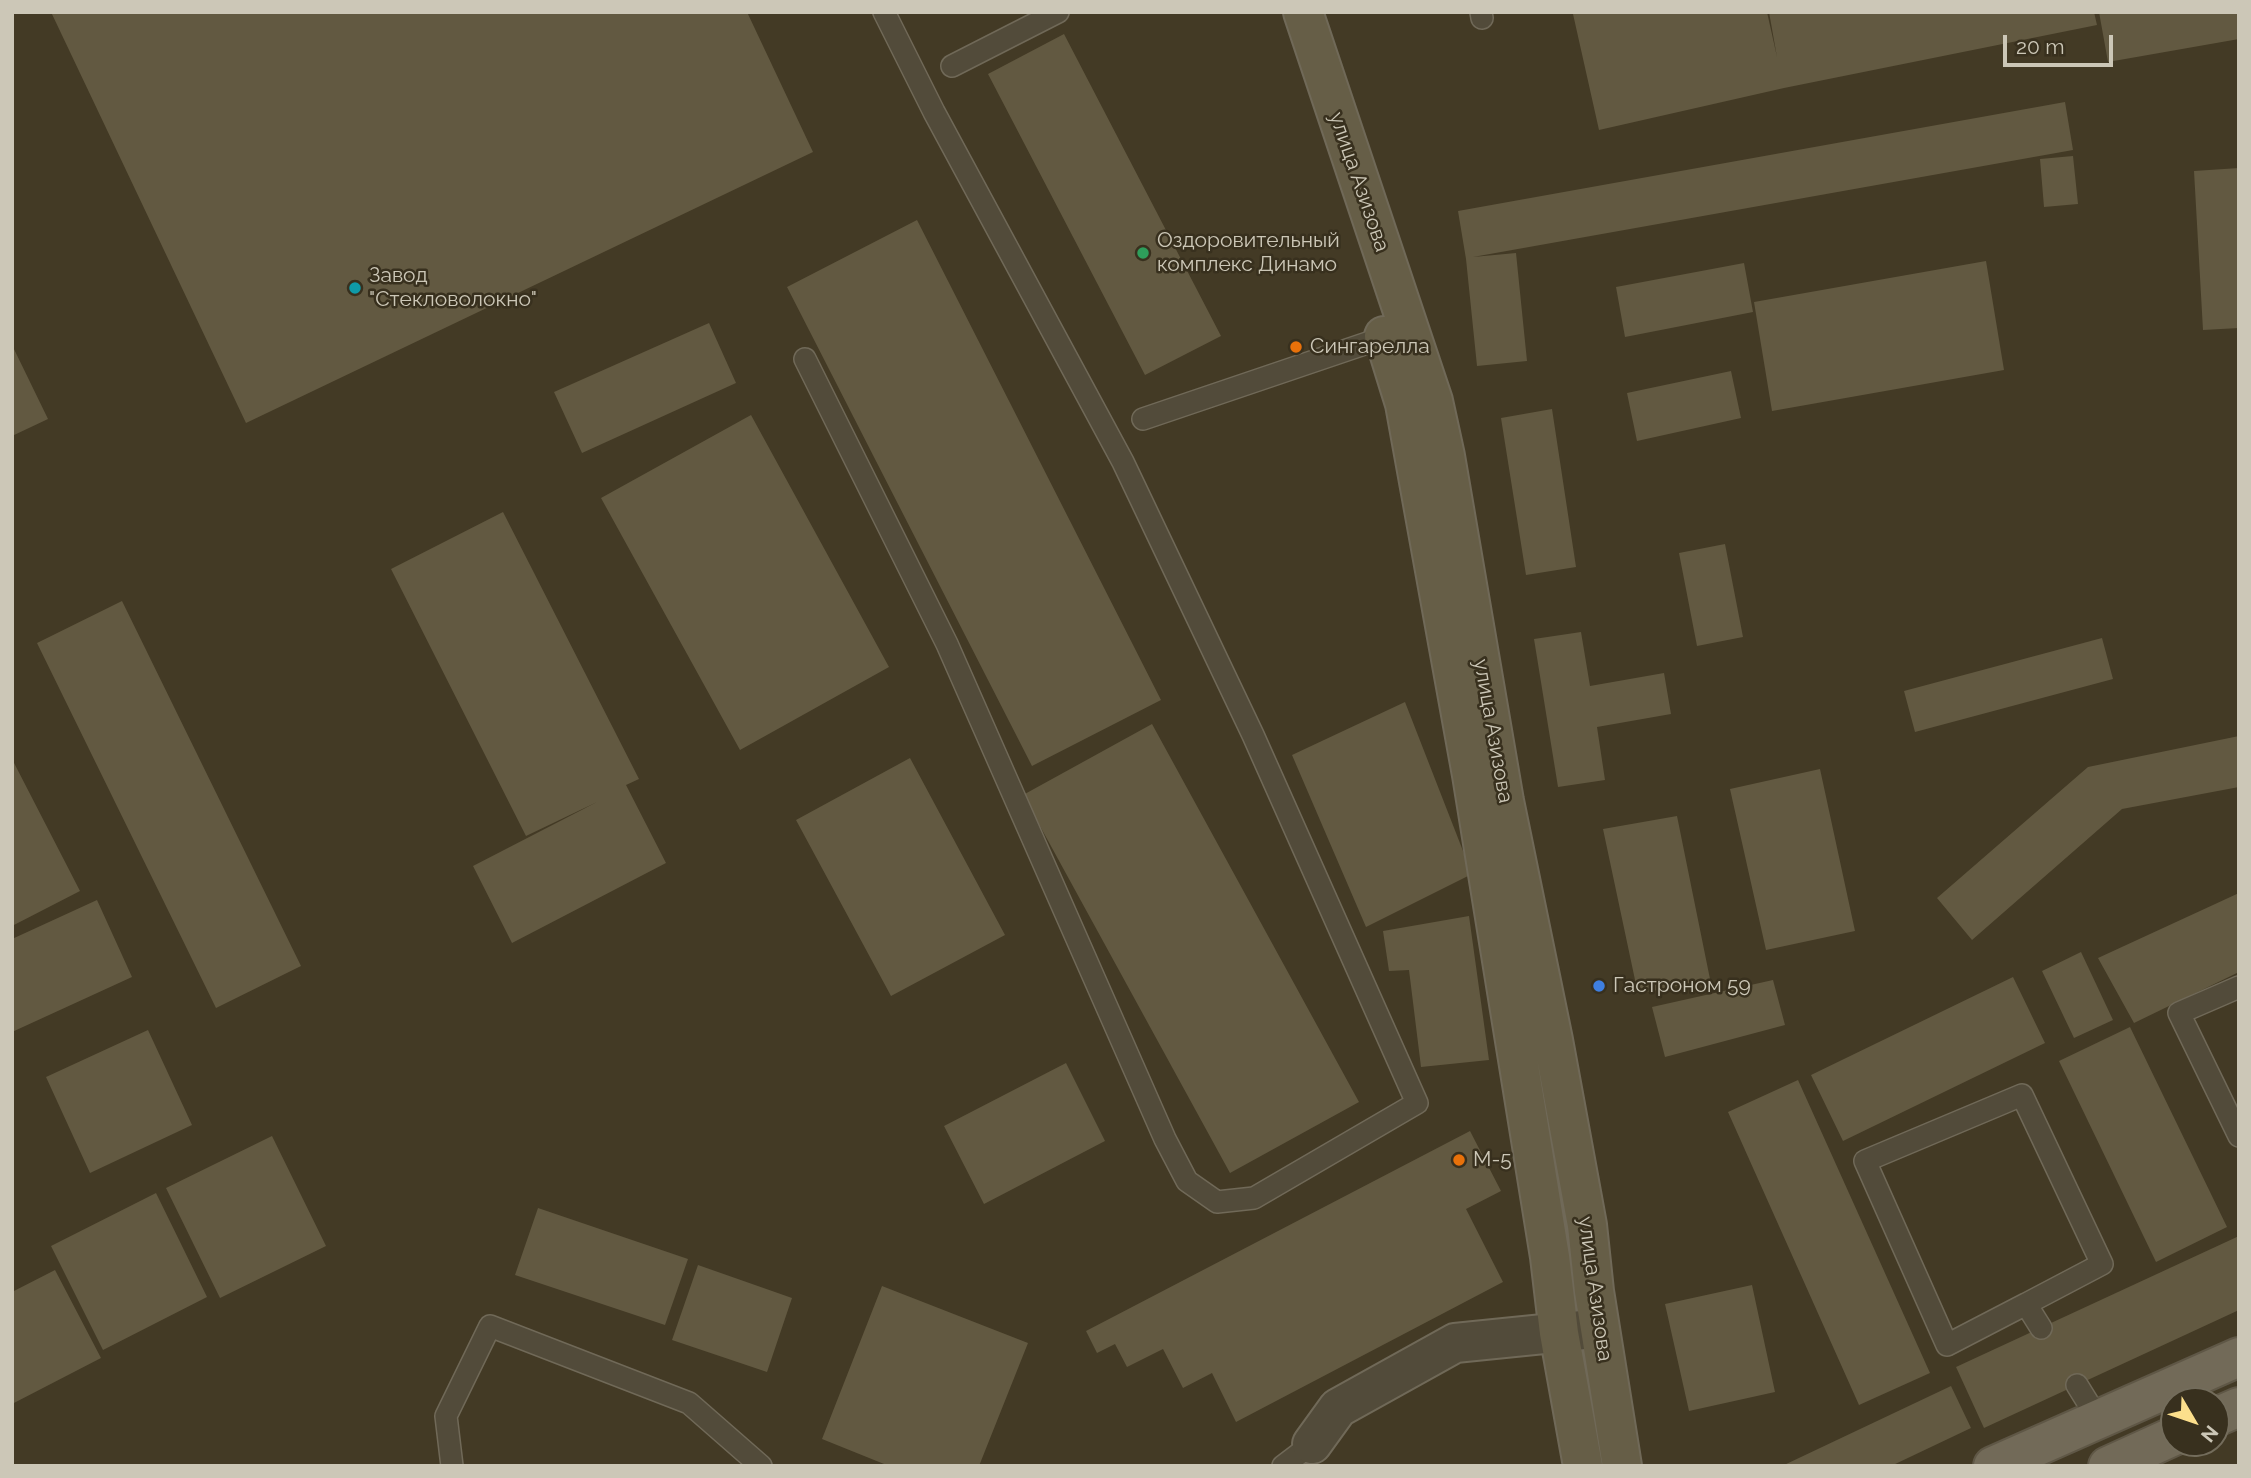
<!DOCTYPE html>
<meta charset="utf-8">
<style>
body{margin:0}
#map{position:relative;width:2251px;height:1478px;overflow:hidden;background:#433a25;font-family:Raleway,sans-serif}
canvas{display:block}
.frame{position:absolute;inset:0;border:14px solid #ccc7b7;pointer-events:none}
.north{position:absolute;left:2160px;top:1387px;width:70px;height:70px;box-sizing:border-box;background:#38301e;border:2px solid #736c5b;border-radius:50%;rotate:129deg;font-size:19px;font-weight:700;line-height:28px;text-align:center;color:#ccc7b7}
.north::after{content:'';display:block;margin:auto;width:24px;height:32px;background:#fcdf8c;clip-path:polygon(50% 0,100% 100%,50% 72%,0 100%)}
.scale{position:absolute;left:2003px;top:35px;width:110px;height:32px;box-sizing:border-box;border:4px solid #ccc7b7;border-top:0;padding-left:9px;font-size:21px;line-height:24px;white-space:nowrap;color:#ccc7b7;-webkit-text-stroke:5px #38301e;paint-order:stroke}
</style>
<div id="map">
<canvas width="2251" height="1478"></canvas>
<div class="frame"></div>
<div class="north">N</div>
<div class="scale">20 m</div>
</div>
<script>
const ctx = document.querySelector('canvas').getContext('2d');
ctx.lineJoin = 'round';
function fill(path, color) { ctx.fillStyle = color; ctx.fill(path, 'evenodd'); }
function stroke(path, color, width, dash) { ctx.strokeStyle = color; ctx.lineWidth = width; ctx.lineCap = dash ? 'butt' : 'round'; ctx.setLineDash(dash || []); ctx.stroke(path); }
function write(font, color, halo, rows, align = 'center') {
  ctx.font = font + ' Raleway,sans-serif'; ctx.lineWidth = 5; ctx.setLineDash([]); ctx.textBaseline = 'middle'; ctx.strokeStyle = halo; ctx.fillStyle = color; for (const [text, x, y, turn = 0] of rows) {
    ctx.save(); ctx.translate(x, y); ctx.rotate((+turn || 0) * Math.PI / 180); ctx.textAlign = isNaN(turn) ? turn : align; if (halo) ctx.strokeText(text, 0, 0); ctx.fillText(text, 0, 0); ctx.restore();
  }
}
const building = new Path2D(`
 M 51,12 L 747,12 L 813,152 L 246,423 Z
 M 1579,12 L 1767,12 L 1777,57 L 1769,12 L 2094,12 L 2097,25 L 1784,88 L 1599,130 L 1573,14 Z
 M 2099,12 L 2239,12 L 2239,39 L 2108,62 Z
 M 1064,34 L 1221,336 L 1145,375 L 988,74 Z
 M 2065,102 L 2073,150 L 1473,257 L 1516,253 L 1527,361 L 1477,366 L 1466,259 L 1458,211 Z
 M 2073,156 L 2078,204 L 2044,207 L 2040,159 Z
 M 2239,168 L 2239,328 L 2203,330 L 2194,171 Z
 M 917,220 L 1161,700 L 1032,766 L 787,287 Z
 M 1986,261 L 2004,370 L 1772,411 L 1754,302 Z
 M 1744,263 L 1753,312 L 1625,337 L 1616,287 Z
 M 709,323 L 736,383 L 582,453 L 554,392 Z
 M 12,345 L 48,419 L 12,436 Z
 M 1731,371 L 1741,418 L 1637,441 L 1627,393 Z
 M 1552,409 L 1576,567 L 1526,575 L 1501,418 Z
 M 751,415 L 889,667 L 740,750 L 601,498 Z
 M 503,512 L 639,779 L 626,785 L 666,863 L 512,943 L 473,866 L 597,802 L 526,836 L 391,569 Z
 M 1725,544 L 1743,637 L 1697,646 L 1679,553 Z
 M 122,601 L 301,966 L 216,1008 L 37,643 Z
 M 1581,632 L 1590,686 L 1664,673 L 1671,714 L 1597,727 L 1605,780 L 1558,787 L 1534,639 Z
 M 2102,638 L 2113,679 L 1915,732 L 1904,691 Z
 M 1405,702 L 1472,874 L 1366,927 L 1292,755 Z
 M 1152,724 L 1359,1102 L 1230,1173 L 1023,795 Z
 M 2239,736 L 2239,787 L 2122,809 L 1972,940 L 1937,898 L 2088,767 Z
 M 910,758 L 1005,935 L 891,996 L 796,820 Z
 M 12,759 L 80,891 L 12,926 Z
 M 1820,769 L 1855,931 L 1766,950 L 1730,789 Z
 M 1677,816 L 1710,979 L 1638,994 L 1603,829 Z
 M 2239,893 L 2239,972 L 2134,1023 L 2098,958 Z
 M 97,900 L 132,977 L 12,1032 L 12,939 Z
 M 1469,916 L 1489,1060 L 1421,1067 L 1409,970 L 1389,971 L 1383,931 Z
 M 2081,952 L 2113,1020 L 2074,1038 L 2042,971 Z
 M 2013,977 L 2045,1043 L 1843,1141 L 1811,1075 Z
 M 1773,980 L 1785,1025 L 1665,1057 L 1652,1007 Z
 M 2130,1027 L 2227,1227 L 2156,1262 L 2059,1061 Z
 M 148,1030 L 192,1125 L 90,1173 L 46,1077 Z
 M 1066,1063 L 1105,1141 L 984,1204 L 944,1126 Z
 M 1798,1080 L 1930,1373 L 1859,1405 L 1728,1112 Z
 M 1470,1131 L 1501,1191 L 1466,1209 L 1503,1282 L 1236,1422 L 1212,1373 L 1183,1388 L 1163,1349 L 1127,1367 L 1115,1344 L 1097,1353 L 1086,1331 Z
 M 272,1136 L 326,1246 L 220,1298 L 166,1188 Z
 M 156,1193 L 207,1297 L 103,1350 L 51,1246 Z
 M 538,1208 L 688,1259 L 665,1325 L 515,1275 Z
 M 2239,1236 L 2239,1310 L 1984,1428 L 1956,1367 Z
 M 698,1265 L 792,1298 L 767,1372 L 672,1340 Z
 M 55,1270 L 101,1358 L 12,1404 L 12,1292 Z
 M 1752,1285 L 1775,1392 L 1689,1411 L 1665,1304 Z
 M 882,1286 L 1028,1343 L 979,1466 L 889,1466 L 822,1439 Z
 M 1951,1386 L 1971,1428 L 1891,1466 L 1782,1466 Z`);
const lane = new Path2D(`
 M 1481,12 L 1482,18
 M 952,66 L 1058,12
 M 805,359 L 947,644 L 1165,1139 L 1187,1181 L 1217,1202 L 1254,1198 L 1417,1103 L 1253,735 L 1123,462 L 934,112 L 884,12
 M 1143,419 L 1385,337
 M 2239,987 L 2179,1013 L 2239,1136
 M 2026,1304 L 2102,1264 L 2022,1095 L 1865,1161 L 1947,1345 L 2026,1304 L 2041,1328
 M 2077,1385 L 2098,1419
 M 452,1466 L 446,1416 L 490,1326 L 689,1403 L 761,1466
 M 1283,1466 L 1312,1444`);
const street = new Path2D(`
 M 1312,1444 L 1338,1408 L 1455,1343 L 1593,1329`);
const secondary = new Path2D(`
 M 1303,12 L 1433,401 L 1445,456 L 1504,801 L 1553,1040 L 1587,1225 L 1594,1291 L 1622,1466
 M 1384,336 L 1405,404 L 1472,775 L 1550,1257 L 1559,1333 L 1583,1466`);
const primary = new Path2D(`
 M 2216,1417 L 2239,1407
 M 1993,1466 L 2239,1357
 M 2108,1466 L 2174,1436`);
const markers = [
 [1143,253,7,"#2e9e5b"],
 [355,288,7,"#0f9aa8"],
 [1296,347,7,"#e8710a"],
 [1599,986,7,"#3f7fe0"],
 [1459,1160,7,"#e8710a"]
];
const streetNames = [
 ["улица Азизова",1359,182,71],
 ["улица Азизова",1493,731,80],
 ["улица Азизова",1595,1289,82]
];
const poiNames = [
 ["Оздоровительный",1157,241],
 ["комплекс Динамо",1157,265],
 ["Завод",369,276],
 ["\"Стекловолокно\"",369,300],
 ["Сингарелла",1310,347],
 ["Гастроном 59",1613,986],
 ["М-5",1473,1160]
];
fill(building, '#625941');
stroke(lane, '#706958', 24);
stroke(street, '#706958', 42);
stroke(secondary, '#706958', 42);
stroke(primary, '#5f5746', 42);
stroke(lane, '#524b3a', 21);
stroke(street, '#524b3a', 38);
stroke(secondary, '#665e47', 38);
stroke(primary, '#726a58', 38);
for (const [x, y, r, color] of markers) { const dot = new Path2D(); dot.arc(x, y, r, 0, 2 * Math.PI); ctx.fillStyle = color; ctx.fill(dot); stroke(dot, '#38301e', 2.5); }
write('21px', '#ccc7b7', '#38301e', streetNames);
write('21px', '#ccc7b7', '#38301e', poiNames, 'left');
</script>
